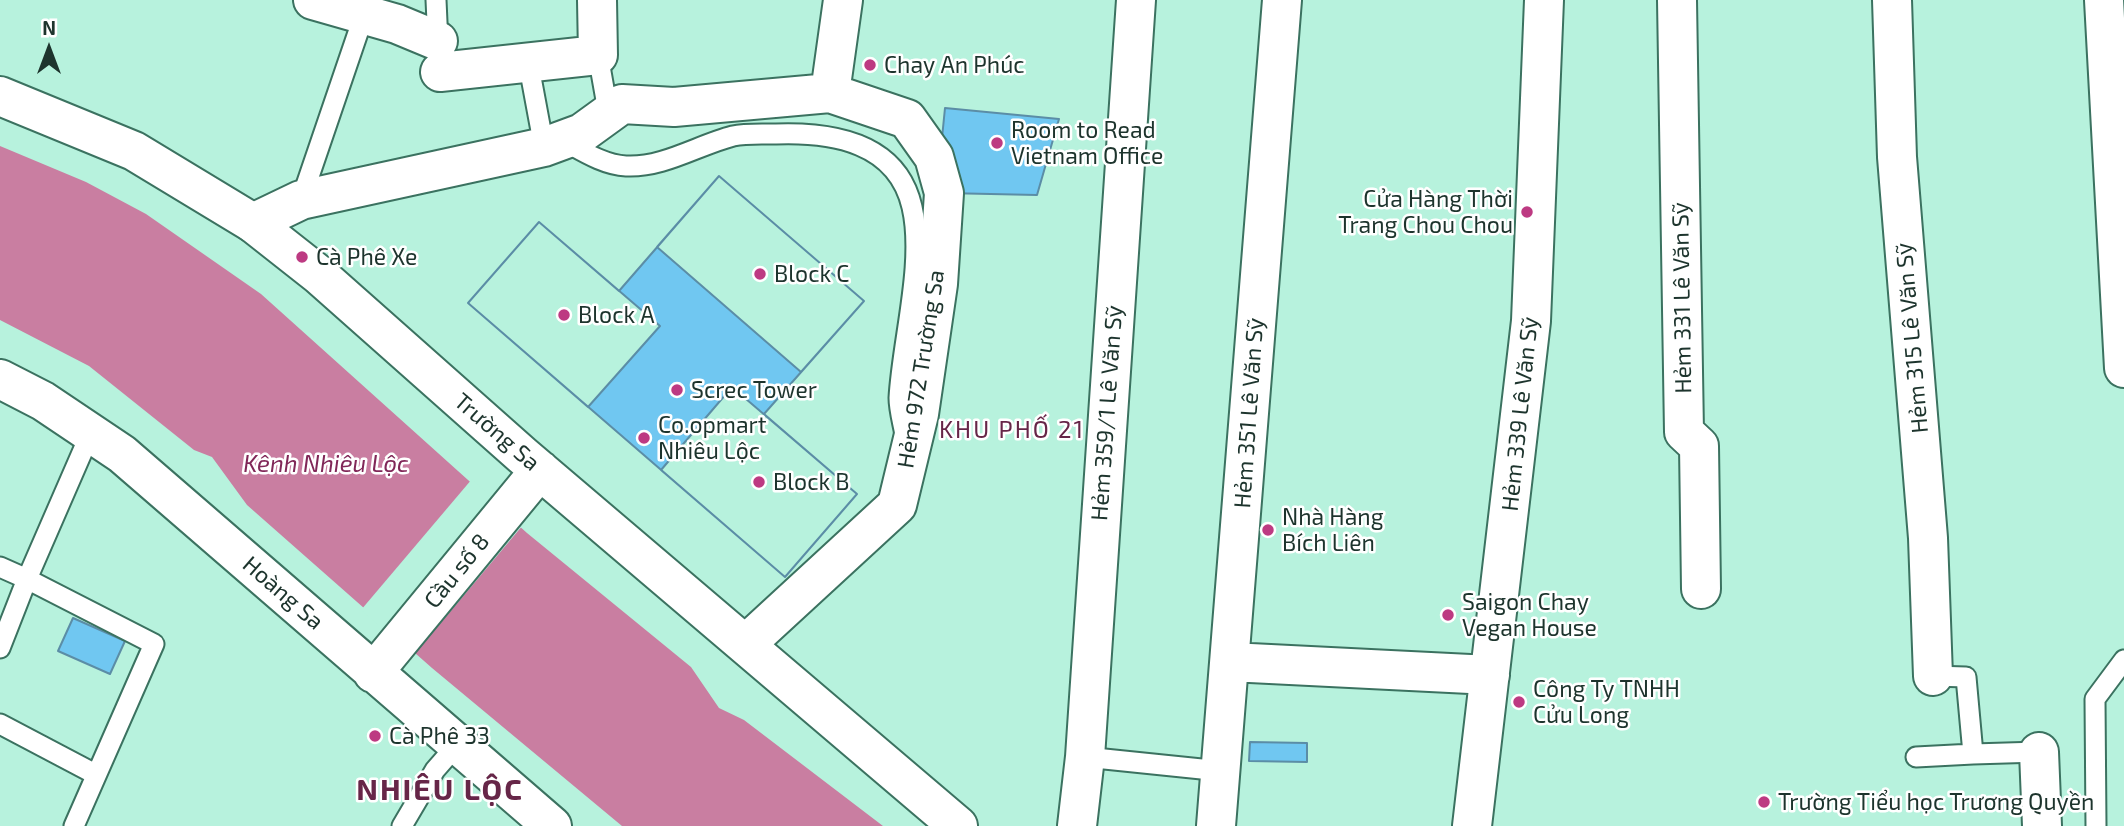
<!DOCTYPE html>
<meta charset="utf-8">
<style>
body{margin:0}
#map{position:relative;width:2124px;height:826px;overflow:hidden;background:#b7f2dd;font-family:"Exo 2",sans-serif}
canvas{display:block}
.north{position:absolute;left:14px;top:14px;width:70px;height:70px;-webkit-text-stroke:5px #fff;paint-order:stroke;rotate:0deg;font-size:19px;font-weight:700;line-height:28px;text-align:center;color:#1d342d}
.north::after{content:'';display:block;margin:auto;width:24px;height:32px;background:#1d342d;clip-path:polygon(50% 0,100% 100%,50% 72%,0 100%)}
</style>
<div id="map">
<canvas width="2124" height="826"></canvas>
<div class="north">N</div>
</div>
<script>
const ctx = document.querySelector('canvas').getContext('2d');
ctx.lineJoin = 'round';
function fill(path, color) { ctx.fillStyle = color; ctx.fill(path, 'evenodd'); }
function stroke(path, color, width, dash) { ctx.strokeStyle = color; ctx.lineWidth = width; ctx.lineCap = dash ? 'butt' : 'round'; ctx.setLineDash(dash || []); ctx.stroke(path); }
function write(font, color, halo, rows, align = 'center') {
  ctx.font = font + ' "Exo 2",sans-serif'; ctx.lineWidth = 5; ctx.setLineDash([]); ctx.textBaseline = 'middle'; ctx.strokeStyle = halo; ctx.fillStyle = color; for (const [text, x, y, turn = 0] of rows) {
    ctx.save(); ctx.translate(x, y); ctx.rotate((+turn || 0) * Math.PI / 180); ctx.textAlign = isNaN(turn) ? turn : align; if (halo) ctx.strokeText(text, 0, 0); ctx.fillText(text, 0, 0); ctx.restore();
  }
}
const water = new Path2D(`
 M 0,146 L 86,182 L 146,214 L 261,294 L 527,533 L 691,667 L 719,708 L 744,720 L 883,826 L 622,826 L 432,668 L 247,505 L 212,457 L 194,450 L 89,366 L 0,320 Z`);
const pier = new Path2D(`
 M 472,479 L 523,525 L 413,656 L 361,610 Z`);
const building = new Path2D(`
 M 945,108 L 1059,119 L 1037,195 L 944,193 L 939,168 Z
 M 719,176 L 864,301 L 764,414 L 857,494 L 785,577 L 468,303 L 539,222 L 619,291 Z
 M 719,176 L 864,301 L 801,372 L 657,247 Z
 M 539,222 L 660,326 L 588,407 L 468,303 Z
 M 732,387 L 857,494 L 785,577 L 661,470 Z
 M 73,618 L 125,641 L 110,674 L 58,651 Z
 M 1250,742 L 1307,743 L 1307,762 L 1249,761 Z`);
const service = new Path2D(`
 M 436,0 L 438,44
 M 598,55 L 606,100 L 622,104
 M 528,61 L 544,147
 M 562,140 C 581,150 603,165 626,166 C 663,168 698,145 733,136 C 746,133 762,134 776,134 C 832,132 897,142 912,207 C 925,263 902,341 899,398 C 899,410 903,423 905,435
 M 301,200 L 364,15
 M 0,567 L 27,579 L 0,648
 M 1933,676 L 1966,677 L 1973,754 L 2039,752
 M 0,724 L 95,774
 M 1085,757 L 1221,771
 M 1916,757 L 1973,754
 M 74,826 L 154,644 L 27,579 L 91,432
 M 402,826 L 435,770 L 456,746
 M 2096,826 L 2095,699 L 2124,660`);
const minor = new Path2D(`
 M 313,0 L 397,24 L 438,41
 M 1677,0 L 1684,432 L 1699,446 L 1701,589
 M 1892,0 L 1897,157 L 1928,538 L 1933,676
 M 440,72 L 598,55 L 597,0
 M 830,93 L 843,0
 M 253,223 L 301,200 L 544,147 L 582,133 L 622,104 L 674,107 L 830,93 L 907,119 L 934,157 L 944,193 L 938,284 L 919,414 L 897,505 L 746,644
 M 1230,662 L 1490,675
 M 2039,752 L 2042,826
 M 1077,826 L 1085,757 L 1136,0
 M 1216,826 L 1282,0
 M 1472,826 L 1531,321 L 1544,0`);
const tertiary = new Path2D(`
 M 2104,0 L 2124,368
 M 0,96 L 134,151 L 253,223 L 319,275 L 522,455 L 958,826
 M 0,379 L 43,401 L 122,454 L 552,826
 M 373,673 L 540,470`);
const markers = [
 [870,65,7,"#bd3a82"],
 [997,143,7,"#bd3a82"],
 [1527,212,7,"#bd3a82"],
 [302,257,7,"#bd3a82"],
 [760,274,7,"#bd3a82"],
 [564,315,7,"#bd3a82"],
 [677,390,7,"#bd3a82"],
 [644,438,7,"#bd3a82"],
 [759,482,7,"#bd3a82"],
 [1268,530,7,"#bd3a82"],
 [1448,615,7,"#bd3a82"],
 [1519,702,7,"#bd3a82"],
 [375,736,7,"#bd3a82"],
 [1764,802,7,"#bd3a82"]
];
const poiNames = [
 ["Chay An Phúc",884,65],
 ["Room to Read",1011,130],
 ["Vietnam Office",1011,156],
 ["Cửa Hàng Thời",1513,199,"right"],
 ["Trang Chou Chou",1513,225,"right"],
 ["Cà Phê Xe",316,257],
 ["Block C",774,274],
 ["Block A",578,315],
 ["Screc Tower",691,390],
 ["Co.opmart",658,425],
 ["Nhiêu Lộc",658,451],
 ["Block B",773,482],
 ["Nhà Hàng",1282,517],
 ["Bích Liên",1282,543],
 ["Saigon Chay",1462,602],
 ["Vegan House",1462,628],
 ["Công Ty TNHH",1533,689],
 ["Cửu Long",1533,715],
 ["Cà Phê 33",389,736],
 ["Trường Tiểu học Trương Quyền",1778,802]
];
const streetNames = [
 ["Hẻm 331 Lê Văn Sỹ",1682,298,-91],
 ["Hẻm 315 Lê Văn Sỹ",1912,338,-95],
 ["Hẻm 972 Trường Sa",921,369,-81],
 ["Hẻm 359/1 Lê Văn Sỹ",1107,413,-86],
 ["Hẻm 351 Lê Văn Sỹ",1249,413,-86],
 ["Hẻm 339 Lê Văn Sỹ",1520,414,-84],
 ["Trường Sa",497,432,41],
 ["Cầu số 8",457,571,-51],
 ["Hoàng Sa",283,593,41]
];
const neighbourhoodNames = [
 ["KHU PHỐ 21",1012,430]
];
const waterNames = [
 ["Kênh Nhiêu Lộc",326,464]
];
const districtNames = [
 ["NHIÊU LỘC",440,790]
];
fill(water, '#c97ea1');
fill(pier, '#b7f2dd');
fill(building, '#70c7f1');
stroke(building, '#5b8da6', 2);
stroke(service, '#3b7260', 23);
stroke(minor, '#3b7260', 42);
stroke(tertiary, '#3b7260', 42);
stroke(service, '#fff', 19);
stroke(minor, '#fff', 38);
stroke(tertiary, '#fff', 38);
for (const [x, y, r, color] of markers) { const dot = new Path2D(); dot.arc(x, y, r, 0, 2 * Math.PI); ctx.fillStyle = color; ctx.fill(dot); stroke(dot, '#fff', 2.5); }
write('23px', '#1d342d', '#fff', poiNames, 'left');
write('23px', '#1d342d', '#fff', streetNames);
ctx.letterSpacing = '2px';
write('24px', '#662648', '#fff', neighbourhoodNames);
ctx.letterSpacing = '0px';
write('italic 24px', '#802758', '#fff', waterNames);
ctx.letterSpacing = '2px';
write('bold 30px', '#662648', '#fff', districtNames);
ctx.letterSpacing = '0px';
</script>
